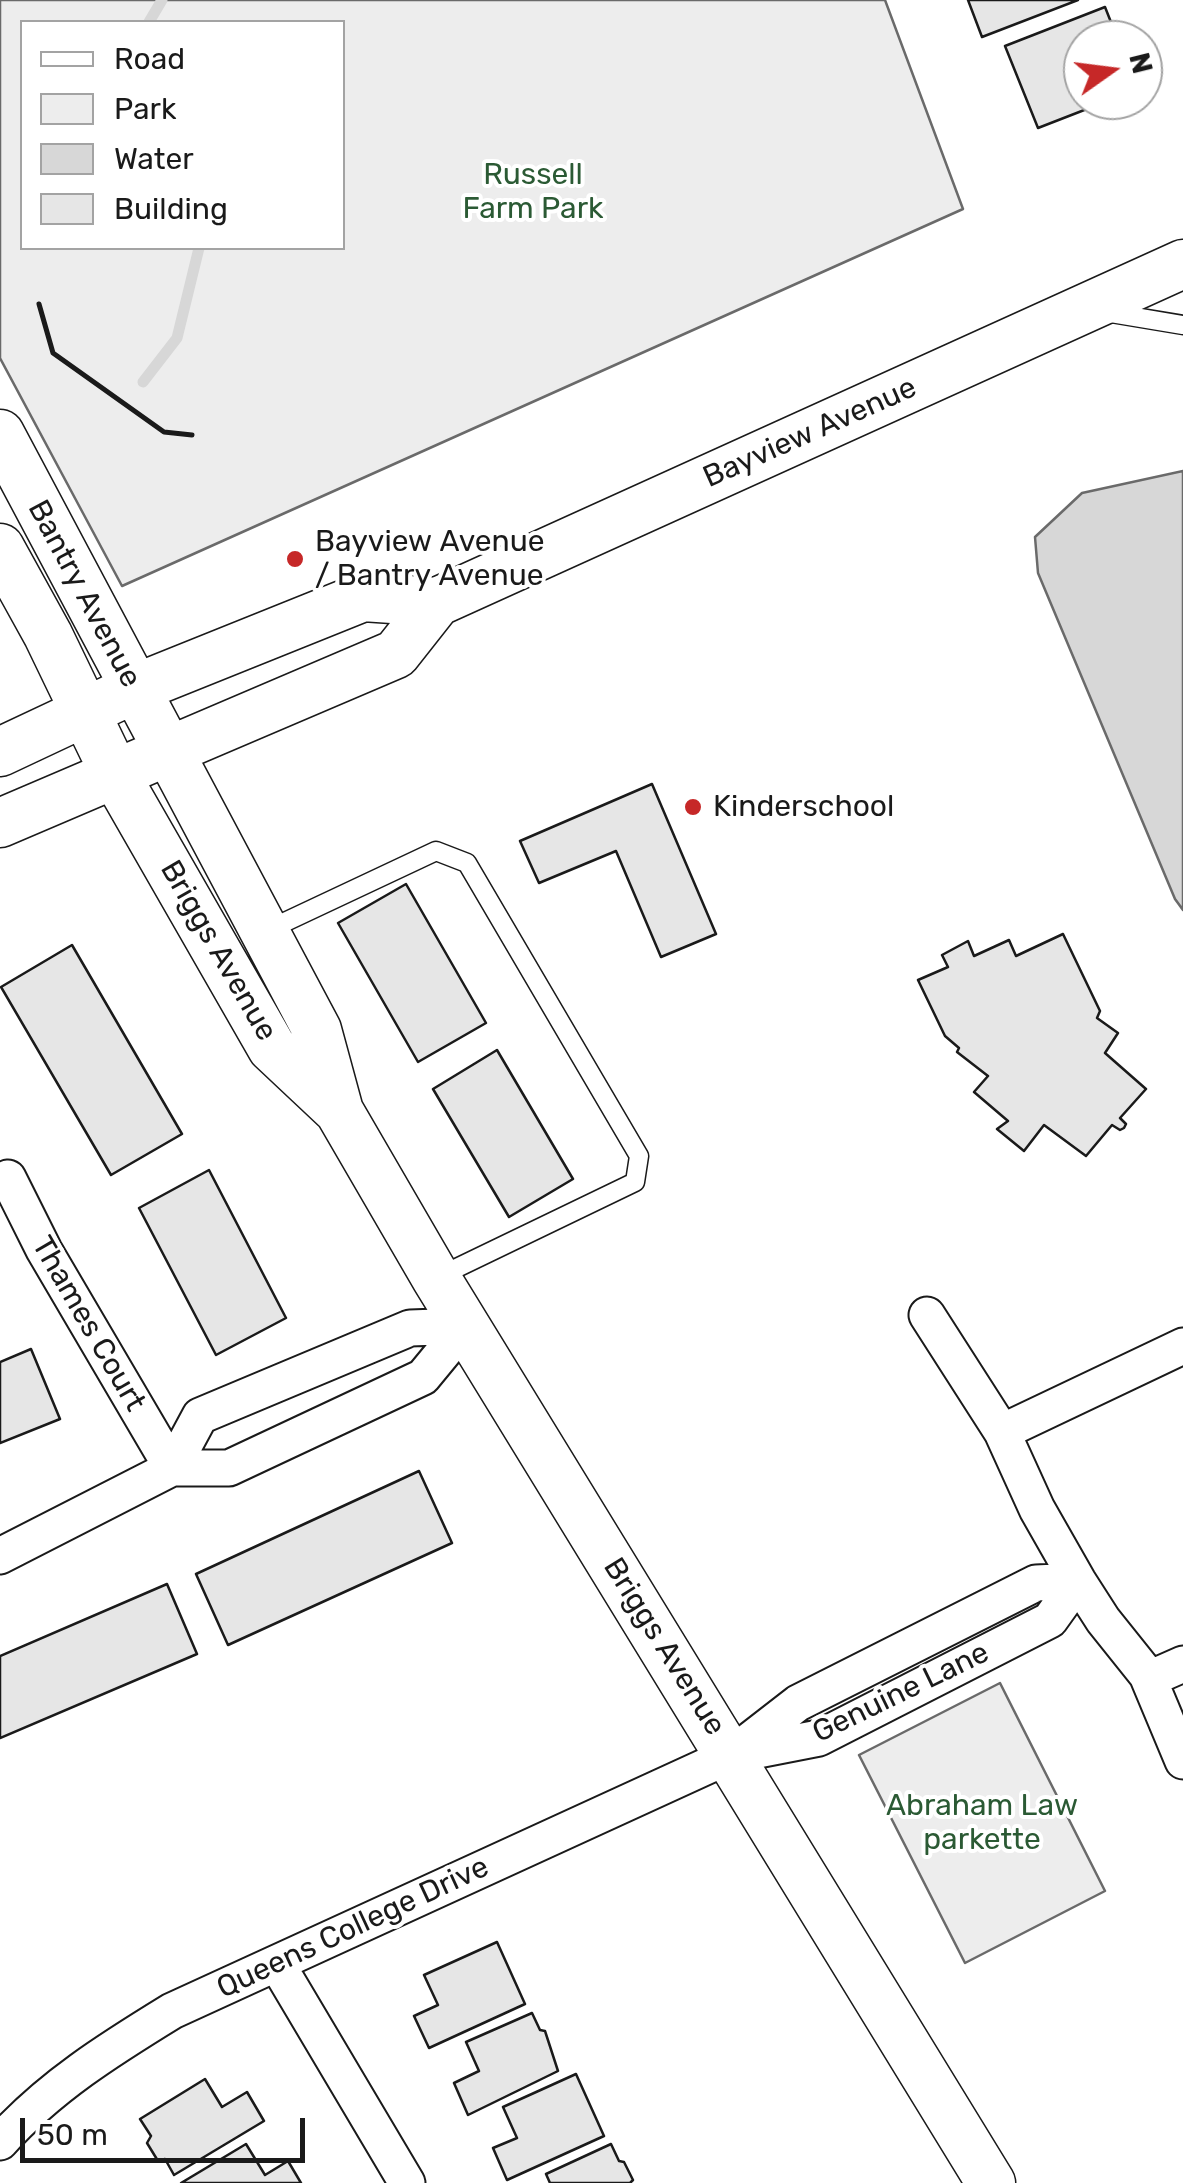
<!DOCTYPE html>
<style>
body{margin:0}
#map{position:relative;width:1183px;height:2183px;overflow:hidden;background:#fff;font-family:Rubik,sans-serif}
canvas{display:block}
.legend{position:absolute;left:20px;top:20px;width:325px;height:230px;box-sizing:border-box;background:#fff;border:2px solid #a3a3a3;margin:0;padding:12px 18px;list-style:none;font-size:30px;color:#1a1a1a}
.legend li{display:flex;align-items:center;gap:20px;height:50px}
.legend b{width:50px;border:2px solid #a3a3a3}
.north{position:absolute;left:1063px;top:20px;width:100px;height:100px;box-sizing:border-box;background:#fff;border:2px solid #a3a3a3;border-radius:50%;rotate:76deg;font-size:28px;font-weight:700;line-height:40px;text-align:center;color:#1a1a1a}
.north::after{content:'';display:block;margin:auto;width:35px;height:45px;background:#c62828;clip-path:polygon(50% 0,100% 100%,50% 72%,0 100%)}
.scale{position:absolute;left:20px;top:2118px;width:285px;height:45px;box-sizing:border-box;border:5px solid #1a1a1a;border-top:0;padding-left:12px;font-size:30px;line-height:35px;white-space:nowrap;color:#1a1a1a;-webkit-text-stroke:8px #fff;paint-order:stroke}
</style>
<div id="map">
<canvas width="1183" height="2183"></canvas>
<ul class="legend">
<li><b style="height:12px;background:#fff"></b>Road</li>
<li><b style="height:28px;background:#ededed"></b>Park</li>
<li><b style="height:28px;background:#d7d7d7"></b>Water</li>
<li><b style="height:28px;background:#e6e6e6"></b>Building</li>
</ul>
<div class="north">N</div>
<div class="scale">50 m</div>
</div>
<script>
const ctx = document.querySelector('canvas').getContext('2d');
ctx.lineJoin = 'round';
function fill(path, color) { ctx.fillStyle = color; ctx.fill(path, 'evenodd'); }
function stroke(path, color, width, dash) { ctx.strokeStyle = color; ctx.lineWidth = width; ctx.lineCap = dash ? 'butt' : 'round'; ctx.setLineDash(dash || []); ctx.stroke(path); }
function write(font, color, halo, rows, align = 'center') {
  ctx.font = font + ' Rubik,sans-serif'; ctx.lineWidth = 8; ctx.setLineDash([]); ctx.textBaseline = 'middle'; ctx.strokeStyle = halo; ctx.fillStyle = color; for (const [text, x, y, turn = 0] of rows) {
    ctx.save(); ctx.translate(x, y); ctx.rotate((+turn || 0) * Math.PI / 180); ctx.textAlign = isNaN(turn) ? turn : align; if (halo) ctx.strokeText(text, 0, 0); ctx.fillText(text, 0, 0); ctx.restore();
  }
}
const green = new Path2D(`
 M 0,0 L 885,0 L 963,209 L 122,586 L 0,358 ZM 342,22 L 342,248 L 22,248 L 22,22 Z
 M 1000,1683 L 1105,1891 L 965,1963 L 859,1755 Z`);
const water = new Path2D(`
 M 1183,471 L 1183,910 L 1175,899 L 1038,573 L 1035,537 L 1082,493 Z`);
const stream = new Path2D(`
 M 149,22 L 162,0
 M 143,382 L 177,338 L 199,248`);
const building = new Path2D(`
 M 968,0 L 1078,0 L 982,37 Z
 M 1105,7 L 1118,40 L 1083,40 L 1083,100 L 1110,100 L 1038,128 L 1005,46 Z
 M 652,784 L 716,934 L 661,957 L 616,851 L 539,883 L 520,841 Z
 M 406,884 L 486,1023 L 418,1062 L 338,923 Z
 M 1063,934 L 1100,1011 L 1097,1018 L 1118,1033 L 1105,1053 L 1146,1089 L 1120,1118 L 1126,1124 L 1124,1128 L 1120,1130 L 1112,1125 L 1086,1156 L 1044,1125 L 1024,1151 L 997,1129 L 1008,1121 L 974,1092 L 988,1076 L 957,1052 L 959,1048 L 945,1036 L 918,980 L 948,967 L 942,955 L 968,941 L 974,956 L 1009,940 L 1016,956 Z
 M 72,945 L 182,1134 L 111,1175 L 1,987 Z
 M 497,1050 L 573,1179 L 509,1217 L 433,1089 Z
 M 209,1170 L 286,1318 L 216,1355 L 139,1208 Z
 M 31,1349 L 60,1419 L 0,1443 L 0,1362 Z
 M 419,1471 L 452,1543 L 228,1645 L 196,1574 Z
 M 167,1584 L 197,1654 L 0,1738 L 0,1656 Z
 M 497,1942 L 525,2004 L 429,2048 L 414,2016 L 438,2005 L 424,1975 Z
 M 532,2013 L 540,2030 L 545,2031 L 558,2071 L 468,2115 L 454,2083 L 479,2071 L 466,2042 Z
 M 576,2074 L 604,2136 L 507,2180 L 493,2148 L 517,2138 L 503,2107 Z
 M 205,2079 L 222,2107 L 247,2092 L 264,2121 L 174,2175 L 165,2159 L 158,2161 L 147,2143 L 151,2136 L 140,2119 Z
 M 246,2144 L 265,2175 L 288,2161 L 301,2183 L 181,2183 Z
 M 611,2144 L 619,2161 L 624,2162 L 633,2180 L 630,2183 L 550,2183 L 546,2174 Z`);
const lane = new Path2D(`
 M 1105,312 L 1183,325
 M 268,930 L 436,851 L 467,863 L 639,1156 L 635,1182 L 438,1277`);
const street = new Path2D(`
 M 8,1178 L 44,1250 L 172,1468
 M 927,1315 L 1002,1432
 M 1183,1346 L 1002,1432 L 1037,1509 L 1078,1581 L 1103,1620 L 1147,1675 L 1183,1761
 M 172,1468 L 200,1416 L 410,1328 L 465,1326
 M 0,1556 L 172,1468 L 229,1468 L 423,1377 L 465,1326
 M 1149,1679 L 1183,1664
 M 737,1754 L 819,1738 L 1050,1620 L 1078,1581
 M 277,1964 L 407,2183
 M 0,2142 C 49,2087 110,2049 172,2011 L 731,1755 L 798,1703 L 1036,1583 L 1078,1581`);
const secondary = new Path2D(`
 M 0,434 L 317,1030 L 339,1111 L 436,1278 L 991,2183
 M 0,548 L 48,635 L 116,776 L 272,1048 L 339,1111
 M 0,752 L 134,689 L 363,597 L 437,602
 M 0,823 L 396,654 L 437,602 L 1183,264`);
const wall = new Path2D(`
 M 39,304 L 53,353 L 164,432 L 192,435`);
const markers = [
 [295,559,10,"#c62828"],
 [693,807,10,"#c62828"]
];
const parkNames = [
 ["Russell",533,175],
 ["Farm Park",533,209],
 ["Abraham Law",982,1806],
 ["parkette",982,1840]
];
const streetNames = [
 ["Bayview Avenue",810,433,-24],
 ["Bantry Avenue",84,594,62],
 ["Briggs Avenue",218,951,60],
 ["Thames Court",88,1324,60],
 ["Briggs Avenue",664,1647,58],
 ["Genuine Lane",901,1693,-26],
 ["Queens College Drive",353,1928,-25]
];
const poiNames = [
 ["Bayview Avenue",315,542],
 ["/ Bantry Avenue",315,576],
 ["Kinderschool",713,807]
];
fill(green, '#ededed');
stroke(green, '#6a6a6a', 2.5);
fill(water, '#d7d7d7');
stroke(water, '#6a6a6a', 2.5);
stroke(stream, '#d7d7d7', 11);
fill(building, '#e6e6e6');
stroke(building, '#1a1a1a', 2.5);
stroke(lane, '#1a1a1a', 21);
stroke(street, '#1a1a1a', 39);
stroke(secondary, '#1a1a1a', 51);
stroke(lane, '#fff', 18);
stroke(street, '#fff', 35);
stroke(secondary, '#fff', 48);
stroke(wall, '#1a1a1a', 5);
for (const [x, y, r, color] of markers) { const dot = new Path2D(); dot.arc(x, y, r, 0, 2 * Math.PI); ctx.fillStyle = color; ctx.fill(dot); stroke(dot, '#fff', 4); }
write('30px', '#2b5a34', '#fff', parkNames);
write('30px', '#1a1a1a', '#fff', streetNames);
write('30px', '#1a1a1a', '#fff', poiNames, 'left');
</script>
